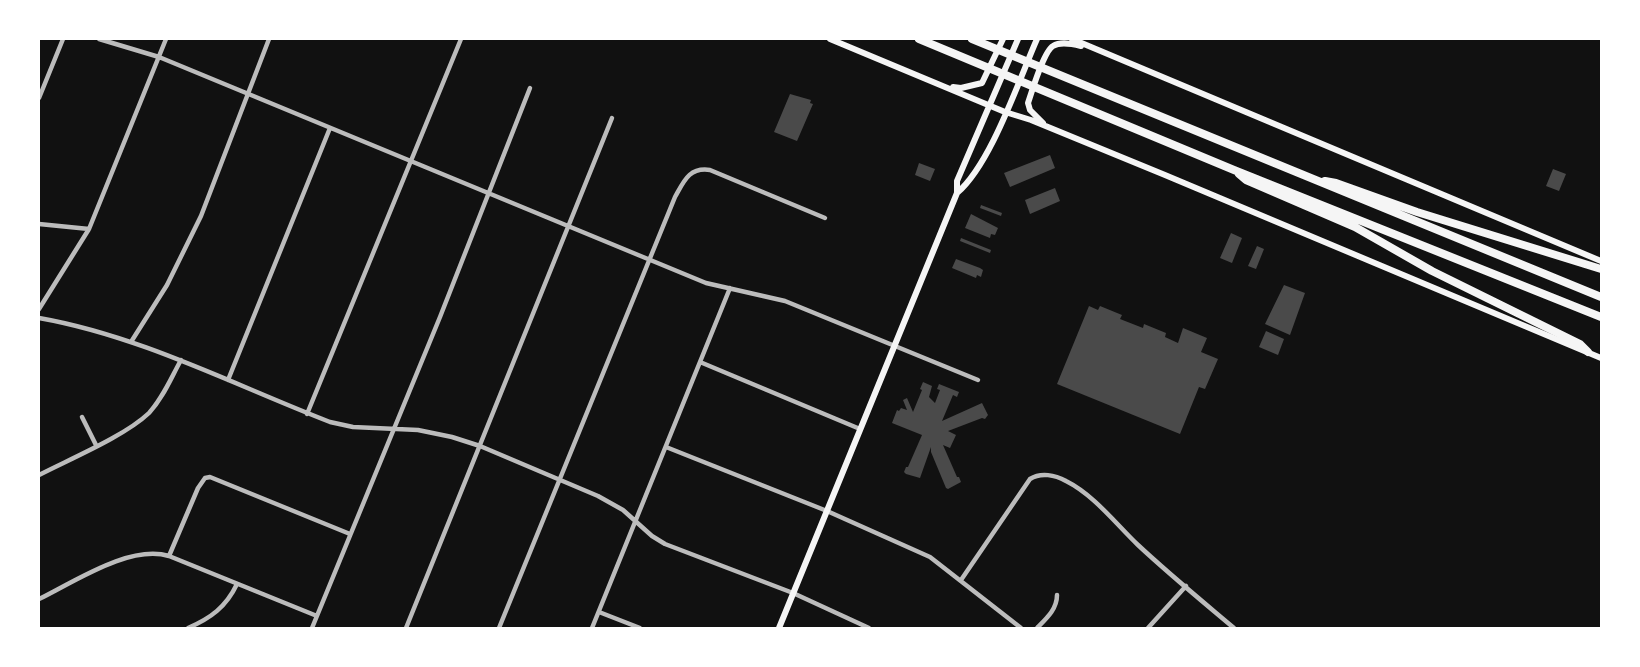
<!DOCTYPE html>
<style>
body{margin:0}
#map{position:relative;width:1640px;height:667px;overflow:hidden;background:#111;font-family:"Golos Text",sans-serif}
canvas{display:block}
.frame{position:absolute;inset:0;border:40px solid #fff;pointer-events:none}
</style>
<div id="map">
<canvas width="1640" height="667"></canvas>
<div class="frame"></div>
</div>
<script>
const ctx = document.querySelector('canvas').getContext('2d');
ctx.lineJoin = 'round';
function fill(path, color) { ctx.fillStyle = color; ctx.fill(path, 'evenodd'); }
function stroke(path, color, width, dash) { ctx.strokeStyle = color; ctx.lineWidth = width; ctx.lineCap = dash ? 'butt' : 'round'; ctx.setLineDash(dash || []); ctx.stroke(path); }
const building = new Path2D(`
 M 790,94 L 811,100 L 810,103 L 813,104 L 797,141 L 774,132 Z
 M 1050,155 L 1055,168 L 1010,187 L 1004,173 Z
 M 919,163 L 935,169 L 930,181 L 915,175 Z
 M 1553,169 L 1566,174 L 1559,191 L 1546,186 Z
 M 1055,188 L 1060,201 L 1030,214 L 1025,200 Z
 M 981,205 L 1002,213 L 1001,216 L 980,208 Z
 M 971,214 L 998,228 L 995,235 L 991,234 L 990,238 L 965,228 Z
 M 1231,233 L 1242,238 L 1232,263 L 1220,258 Z
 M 961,238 L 991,250 L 990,253 L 960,241 Z
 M 1257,246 L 1264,249 L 1256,269 L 1248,266 Z
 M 956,259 L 980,268 L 983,270 L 981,277 L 977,275 L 976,278 L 952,268 Z
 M 1284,285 L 1305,293 L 1290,335 L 1265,324 Z
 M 1089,306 L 1098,310 L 1100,306 L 1122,315 L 1120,319 L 1143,328 L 1144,324 L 1166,333 L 1165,337 L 1178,343 L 1183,328 L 1207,338 L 1201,352 L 1218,359 L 1205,389 L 1199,387 L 1180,434 L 1057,384 Z
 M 1266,331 L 1284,339 L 1278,355 L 1259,347 Z
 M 923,382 L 932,386 L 929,397 L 935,403 L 940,390 L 937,389 L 939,384 L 959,392 L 957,397 L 953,395 L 942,421 L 982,403 L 988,415 L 985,419 L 982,418 L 948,431 L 956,435 L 950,448 L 943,445 L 957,477 L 959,477 L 961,482 L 948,489 L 946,488 L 931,452 L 931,447 L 920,478 L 906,474 L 904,472 L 906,467 L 908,467 L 922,435 L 892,423 L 897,410 L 899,411 L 901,408 L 907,410 L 903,400 L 907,398 L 913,412 L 922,390 L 920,389 Z`);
const minor = new Path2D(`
 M 99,39 L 159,57 L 706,283 L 785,301 L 978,380
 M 39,98 L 63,39
 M 39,224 L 89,229
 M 39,309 L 89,229 L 166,39
 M 39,318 C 141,336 234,385 330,422 L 353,427 L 418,430 L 452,437 L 480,446 L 598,496 L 623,510 L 652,536 L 665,544 L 793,593 L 869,628
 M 131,342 L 167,285 L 201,216 L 269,39
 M 700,362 L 860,429
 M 228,380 L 330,128
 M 307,414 L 461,39
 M 82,417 L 96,445
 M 666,447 L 827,511 L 930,557 L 1021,628
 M 39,475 C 70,459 125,436 149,413 C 163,398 171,378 181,360
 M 169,556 L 198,488 L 205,478 L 210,477 L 350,534
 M 961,580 L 1030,479 C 1041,472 1055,475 1066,481 C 1094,495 1116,524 1138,545 C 1169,574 1202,601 1234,628
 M 39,599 C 74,582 130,544 169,556 L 317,616
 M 599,612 L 640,628
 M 188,628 C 211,618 226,607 237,584
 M 312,628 L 440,317 L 530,88
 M 406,628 L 612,118
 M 499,628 L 675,197 C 684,181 689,167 710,170 L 825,218
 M 592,628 L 730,288
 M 1037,628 C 1047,618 1057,609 1057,595
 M 1148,628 L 1186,586`);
const secondary = new Path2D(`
 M 830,39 L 1005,112 L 1031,120 L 1165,175 L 1601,358
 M 1072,39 L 1601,261
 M 953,87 L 961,88 L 982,83 L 1003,39
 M 1043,123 L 1030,110 L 1028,103 C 1032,91 1044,51 1053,46 C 1061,41 1073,44 1081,46
 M 957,193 C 991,164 1018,82 1037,39
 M 779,628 L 957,193 L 957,181 L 1018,39`);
const motorway = new Path2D(`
 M 919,39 L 1234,170 L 1601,317
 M 972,39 L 1601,297
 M 1239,174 L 1246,180 L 1355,227 L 1432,271 L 1580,344 L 1588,352
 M 1325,181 L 1336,183 L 1417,212 L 1601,269`);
fill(building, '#4a4a4a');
stroke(minor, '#bcbcbc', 4.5);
stroke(secondary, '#f5f5f5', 6);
stroke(motorway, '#f5f5f5', 8);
</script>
